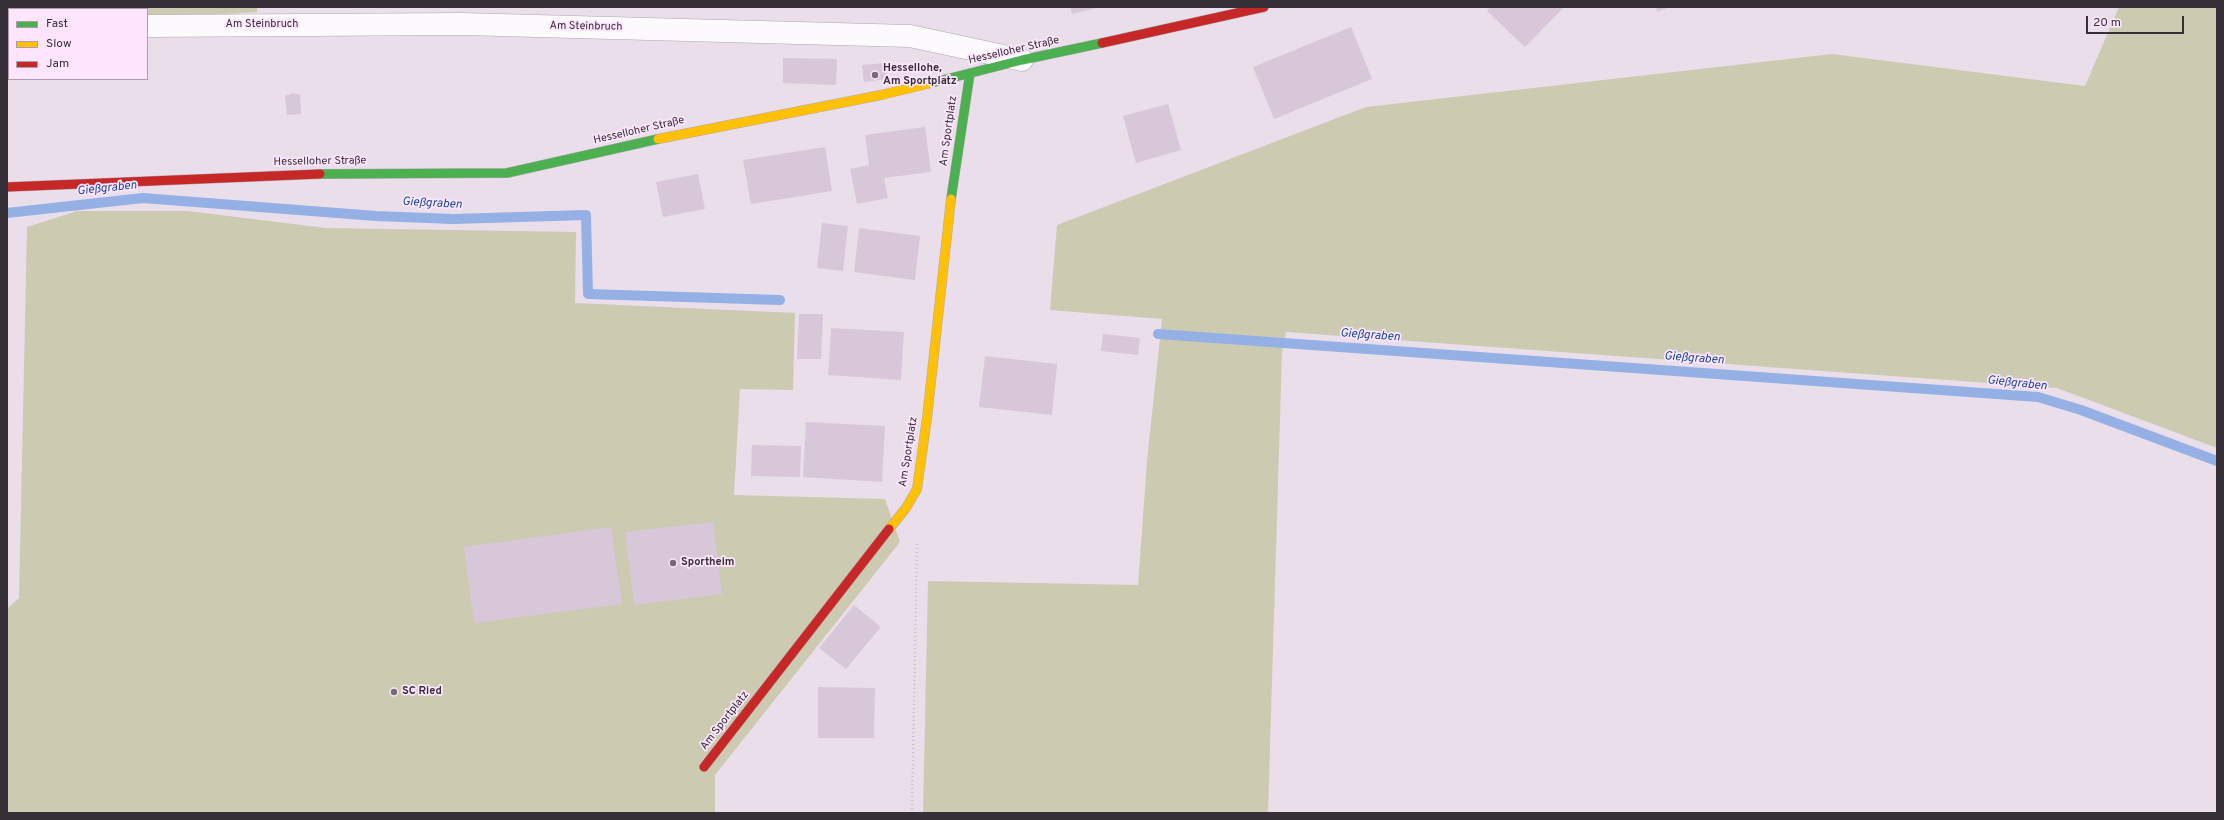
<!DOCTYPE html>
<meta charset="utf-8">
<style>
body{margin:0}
#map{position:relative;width:2224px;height:820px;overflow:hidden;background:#eadeeb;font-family:Overpass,sans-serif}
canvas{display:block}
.frame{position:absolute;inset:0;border:8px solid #372f37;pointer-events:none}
.legend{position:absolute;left:8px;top:8px;width:140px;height:72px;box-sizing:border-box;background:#fde6fd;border:1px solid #ae9dae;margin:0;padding:5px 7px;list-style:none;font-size:12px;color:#372f37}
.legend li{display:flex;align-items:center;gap:8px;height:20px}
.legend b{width:20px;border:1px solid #ae9dae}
.scale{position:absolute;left:2086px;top:16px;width:98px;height:18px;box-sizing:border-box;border:2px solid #372f37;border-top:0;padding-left:5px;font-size:12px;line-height:14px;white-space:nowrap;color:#372f37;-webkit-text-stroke:3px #fde6fd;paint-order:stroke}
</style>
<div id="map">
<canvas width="2224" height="820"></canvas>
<div class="frame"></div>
<ul class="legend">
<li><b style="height:5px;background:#4caf50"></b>Fast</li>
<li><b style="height:5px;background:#ffc107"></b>Slow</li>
<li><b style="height:5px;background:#c62828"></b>Jam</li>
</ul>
<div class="scale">20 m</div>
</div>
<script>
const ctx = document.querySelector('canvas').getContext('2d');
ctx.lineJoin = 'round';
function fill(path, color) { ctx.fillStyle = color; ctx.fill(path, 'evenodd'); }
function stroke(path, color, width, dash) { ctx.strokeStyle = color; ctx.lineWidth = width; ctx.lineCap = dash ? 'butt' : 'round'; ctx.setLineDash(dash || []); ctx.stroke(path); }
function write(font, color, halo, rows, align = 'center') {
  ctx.font = font + ' Overpass,sans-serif'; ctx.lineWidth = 3.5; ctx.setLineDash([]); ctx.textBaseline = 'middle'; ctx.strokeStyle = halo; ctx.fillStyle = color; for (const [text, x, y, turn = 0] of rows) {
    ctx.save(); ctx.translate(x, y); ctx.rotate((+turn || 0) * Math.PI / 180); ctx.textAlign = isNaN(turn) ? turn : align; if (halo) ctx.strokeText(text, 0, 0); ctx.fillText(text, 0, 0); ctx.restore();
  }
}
const green = new Path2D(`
 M 120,7 L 257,7 L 257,12 L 147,19 L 147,9 L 118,9 Z
 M 2119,7 L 2217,7 L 2217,448 L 2057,388 L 1286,332 L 1282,353 L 1268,813 L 923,813 L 928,581 L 1138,585 L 1147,461 L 1162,319 L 1050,310 L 1057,225 L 1366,107 L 1832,54 L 2085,86 Z
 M 77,211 L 188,211 L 326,228 L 576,232 L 575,303 L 795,313 L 793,390 L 740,389 L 734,495 L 885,499 L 900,542 L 715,775 L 715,813 L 7,813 L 7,609 L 19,598 L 27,227 Z`);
const stream = new Path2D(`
 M 7,213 L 143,198 L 376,216 L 453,219 L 586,215 L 588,294 L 780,300
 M 1158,334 L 2038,397 L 2081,410 L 2217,461`);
const building = new Path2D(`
 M 1070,7 L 1096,7 L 1096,8 L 1072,14 Z
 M 1490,7 L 1564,7 L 1525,47 L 1487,11 Z
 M 1656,7 L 1670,7 L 1657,12 Z
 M 1351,27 L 1372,79 L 1274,119 L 1253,67 Z
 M 783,58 L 837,59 L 836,85 L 783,83 Z
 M 885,63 L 887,79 L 864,82 L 862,65 Z
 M 293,93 L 300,95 L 301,114 L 287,115 L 285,96 Z
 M 1168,104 L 1181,150 L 1136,163 L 1123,116 Z
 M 925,127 L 931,172 L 884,178 L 888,198 L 857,204 L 850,169 L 869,165 L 865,135 Z
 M 825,147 L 832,191 L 751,204 L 743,160 Z
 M 698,174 L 705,209 L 663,217 L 656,182 Z
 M 822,223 L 848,226 L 843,271 L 817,268 Z
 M 859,228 L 920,236 L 915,280 L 854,272 Z
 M 799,314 L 823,314 L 821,359 L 797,359 Z
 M 831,328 L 904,332 L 901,380 L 828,375 Z
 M 1103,334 L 1140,338 L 1138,355 L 1101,351 Z
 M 985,356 L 1057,364 L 1052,415 L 979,407 Z
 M 806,422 L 885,426 L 882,482 L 803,477 Z
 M 752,445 L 801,446 L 800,477 L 751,476 Z
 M 713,522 L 722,594 L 634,605 L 625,532 Z
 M 611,527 L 622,604 L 474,623 L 464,547 Z
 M 854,605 L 881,627 L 846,669 L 819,648 Z
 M 818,687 L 875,688 L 874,738 L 818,738 Z`);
const path = new Path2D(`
 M 912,813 L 917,542`);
const street = new Path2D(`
 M 147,26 L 462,24 L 910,36 L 1022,60
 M 7,27 L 9,27`);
const fast = new Path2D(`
 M 931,83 L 1022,60 L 1102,43
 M 320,174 L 507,173 L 658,139
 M 951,199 L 970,73`);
const slow = new Path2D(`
 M 658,139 L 881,95 L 931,83
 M 889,529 L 906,508 L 917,489 L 927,418 L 951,199`);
const jam = new Path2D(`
 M 1102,43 L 1264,7
 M 7,187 L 320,174
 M 704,767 L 889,529`);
const markers = [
 [875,75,4,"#766c76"],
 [673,563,4,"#766c76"],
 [394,692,4,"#766c76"]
];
const streetNames = [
 ["Am Steinbruch",262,25],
 ["Am Steinbruch",586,27,1],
 ["Hesselloher Straße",1014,51,-13],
 ["Hesselloher Straße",639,131,-13],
 ["Am Sportplatz",949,131,-82],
 ["Hesselloher Straße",320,162,-1],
 ["Am Sportplatz",909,452,-81],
 ["Am Sportplatz",725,721,-52]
];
const poiNames = [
 ["Hessellohe,",883,69],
 ["Am Sportplatz",883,82],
 ["Sportheim",681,563],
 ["SC Ried",402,692]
];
const waterNames = [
 ["Gießgraben",107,189,-6],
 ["Gießgraben",432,204,3],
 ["Gießgraben",1370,336,4],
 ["Gießgraben",1694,359,4],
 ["Gießgraben",2017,384,6]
];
fill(green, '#cdcab2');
stroke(stream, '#95b0e5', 10);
fill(building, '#d8c7d9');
stroke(street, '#afa5b0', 23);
stroke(fast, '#afa5b0', 10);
stroke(slow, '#afa5b0', 10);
stroke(jam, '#afa5b0', 10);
stroke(path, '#c7c2c7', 2.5, [1, 3]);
stroke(street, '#fcfafc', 22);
stroke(fast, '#4caf50', 9);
stroke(slow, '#ffc107', 9);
stroke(jam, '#c62828', 9);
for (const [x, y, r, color] of markers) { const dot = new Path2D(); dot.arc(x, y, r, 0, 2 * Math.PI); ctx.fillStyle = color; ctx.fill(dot); stroke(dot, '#fde6fd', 1.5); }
write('11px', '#372f37', '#fde6fd', streetNames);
write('bold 11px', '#372f37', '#fde6fd', poiNames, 'left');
write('italic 12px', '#15489b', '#fde6fd', waterNames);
</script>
